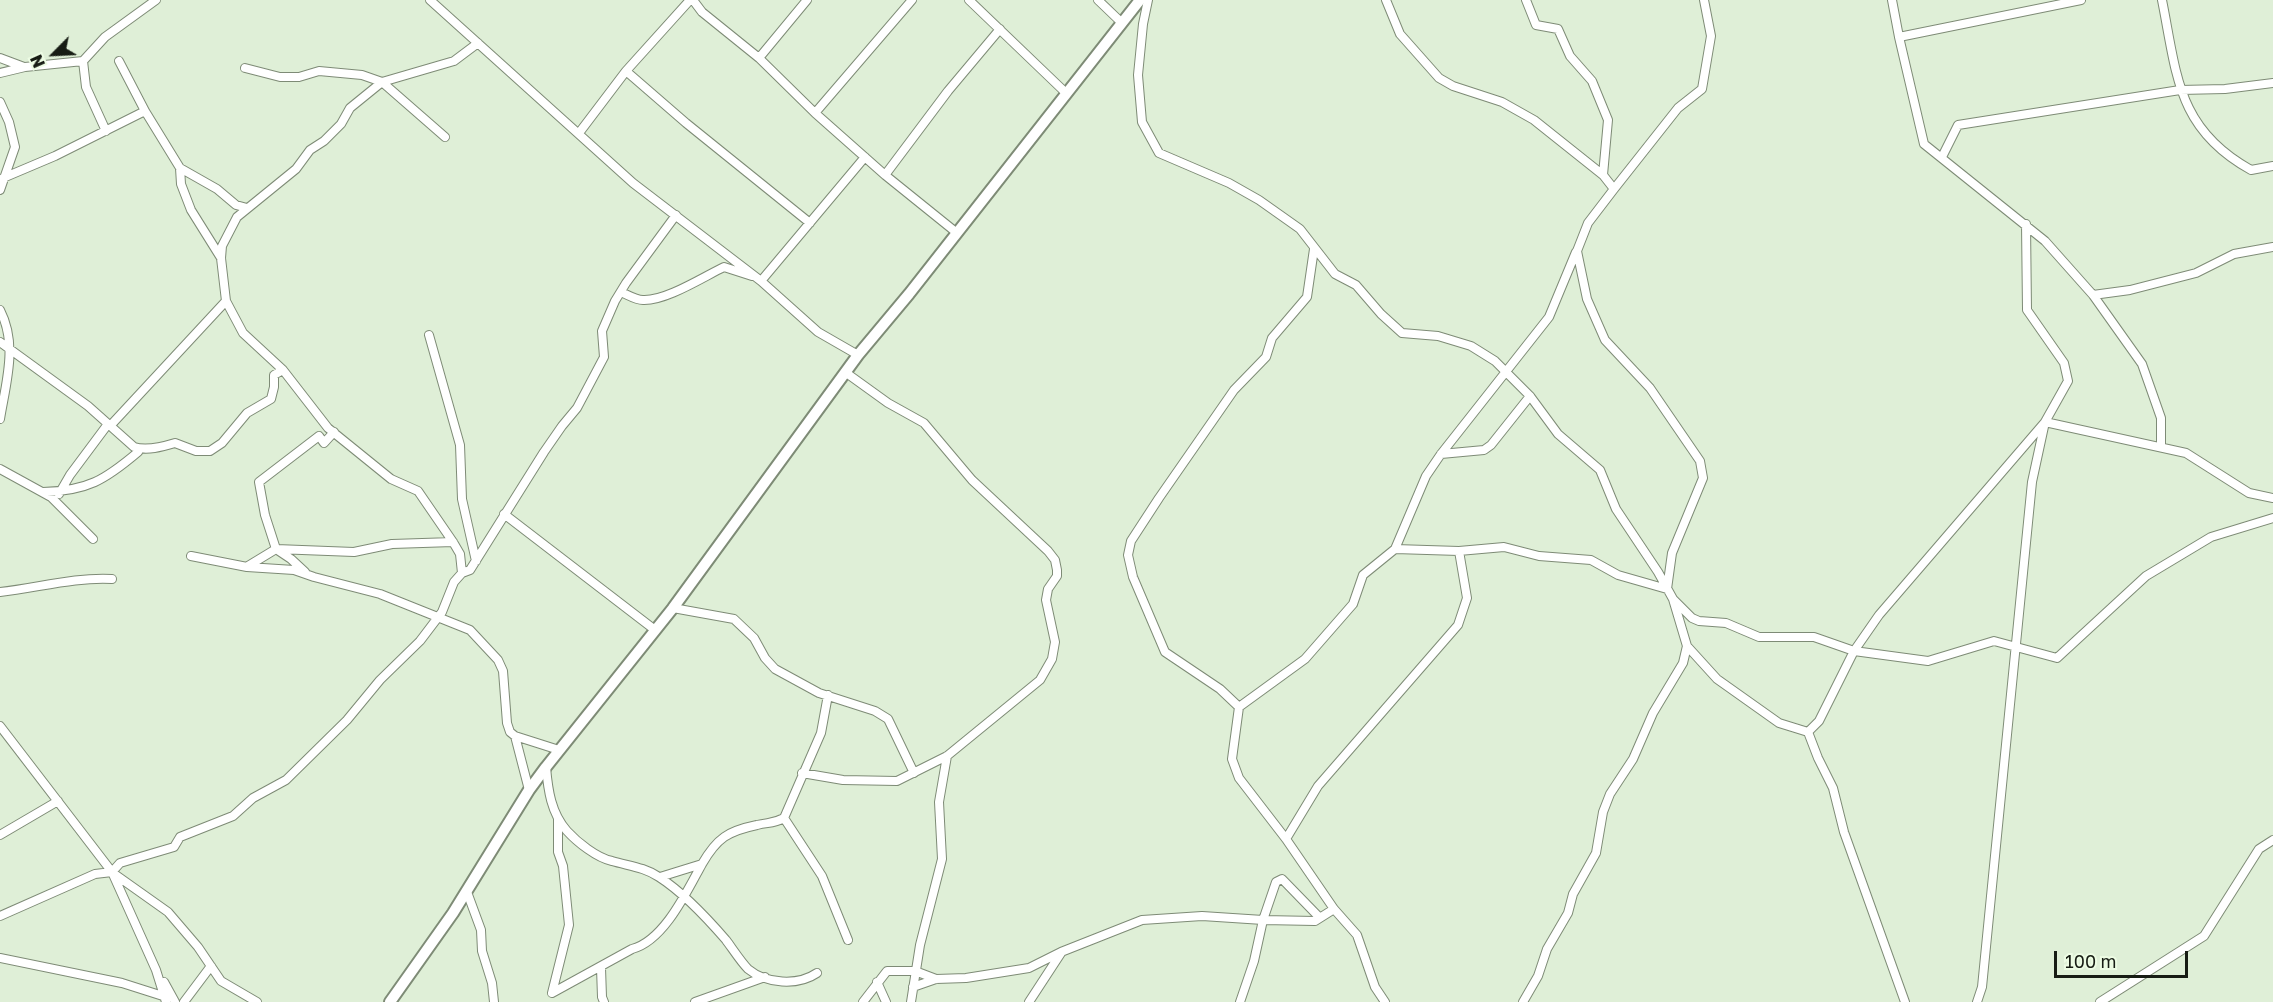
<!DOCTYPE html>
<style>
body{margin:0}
#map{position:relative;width:2273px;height:1002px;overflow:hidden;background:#dfefd7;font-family:"Golos Text",sans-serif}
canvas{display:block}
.north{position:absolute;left:24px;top:24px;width:60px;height:60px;-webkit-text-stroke:4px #edfce4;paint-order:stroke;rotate:246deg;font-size:16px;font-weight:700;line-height:24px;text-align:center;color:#171c14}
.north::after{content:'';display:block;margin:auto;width:21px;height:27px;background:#171c14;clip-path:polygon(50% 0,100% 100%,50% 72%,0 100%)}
.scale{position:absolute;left:2054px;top:951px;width:134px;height:27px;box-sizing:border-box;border:3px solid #171c14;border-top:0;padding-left:8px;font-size:18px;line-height:21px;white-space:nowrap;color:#171c14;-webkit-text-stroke:4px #edfce4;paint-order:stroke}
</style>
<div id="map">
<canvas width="2273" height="1002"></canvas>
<div class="north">N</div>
<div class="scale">100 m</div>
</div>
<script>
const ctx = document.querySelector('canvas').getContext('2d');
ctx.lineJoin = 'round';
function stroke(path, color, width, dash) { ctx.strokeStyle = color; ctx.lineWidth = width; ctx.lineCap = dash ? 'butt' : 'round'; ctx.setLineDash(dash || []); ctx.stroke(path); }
const street = new Path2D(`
 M 430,0 L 633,183 L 761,281 L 818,332 L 858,355
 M 693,0 L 702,12 L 759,58 L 815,113 L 885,175 L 957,233
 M 969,0 L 1066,93
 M 1098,0 L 1122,23
 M 1148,0 L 1143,24 L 1138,75 L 1142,122 L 1159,153 L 1229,183 L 1259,200 L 1300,229 L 1335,274 L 1356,285 L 1381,314 L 1402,333 L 1438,336 L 1471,346 L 1495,361 L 1530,396 L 1558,434 L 1600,470 L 1616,509 L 1658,572 L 1673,599 L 1687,646 L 1717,679 L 1779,723 L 1808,732 L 1819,721 L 1854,651 L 1879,615 L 2045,422 L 2186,453 L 2249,493 L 2273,498
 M 1386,0 L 1400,34 L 1439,78 L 1453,86 L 1502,102 L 1534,120 L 1603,175 L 1614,189
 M 1526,0 L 1536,25 L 1558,29 L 1570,56 L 1592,81 L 1608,120 L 1603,175
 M 1892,0 L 1899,37 L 1924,144 L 2045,241 L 2093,295 L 2142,364 L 2161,418 L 2161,447
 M 2162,0 C 2177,75 2177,129 2251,170 L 2273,166
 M 1899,37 L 2081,0
 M 0,58 L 24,67
 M 759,58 L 807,0
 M 83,61 L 86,87 L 106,131
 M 119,61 L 145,111 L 180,168 L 181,184 L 191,210 L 221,258
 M 245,68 L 280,77 L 299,77 L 319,71 L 362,75 L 382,82 L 445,137
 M 626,71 L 686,123 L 810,223
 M 0,73 L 25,67 L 83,61 L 105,37 L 156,0
 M 0,102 L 9,122 L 15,147 L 0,190
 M 815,113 L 912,0
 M 579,133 L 626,71 L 690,0
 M 1942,157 L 1958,125 L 2180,90 L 2225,89 L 2273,83
 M 180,168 L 217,189 L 236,205 L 247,208
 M 885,175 L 948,91 L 1000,29
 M 3,178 L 55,156 L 145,111
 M 761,281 L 865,157
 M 621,292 C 628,295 636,300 643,300 C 666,301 703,277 724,267 L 752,276
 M 2093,295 L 2130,290 L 2196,273 L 2234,254 L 2273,247
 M 0,310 C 18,345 6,382 0,419
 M 429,335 L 460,445 L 462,499 L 476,561
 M 0,342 L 88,406 L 134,447 C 147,451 162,447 175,443 L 196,451 L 210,451 L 222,443 L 247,413 L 271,399 L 274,387 L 274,375 L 283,370
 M 110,426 L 226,301
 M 1441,454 L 1484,450 L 1491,445 L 1530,396
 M 0,469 L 51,497 L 93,539
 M 43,492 C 87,491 105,480 138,452
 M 59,494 L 70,475 L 108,424
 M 504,514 L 655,630
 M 1395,549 L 1459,551 L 1504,547 L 1539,556 L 1591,560 L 1618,575 L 1667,589 L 1672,553 L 1703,478 L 1700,461 L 1650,388 L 1605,340 L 1587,299 L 1577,251 L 1588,223 L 1614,189 L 1678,108 L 1702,89 L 1711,36 L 1704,0
 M 191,556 L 247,567 L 294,570 L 314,577 L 380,594 L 470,630 L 498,660 L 503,671 L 507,723 L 510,732 L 515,736 L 529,790
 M 248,566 L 276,549 L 354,552 L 392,544 L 453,542
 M 305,572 L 291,559 L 276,549 L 265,515 L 259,482 L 319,436 L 324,443 L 334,432
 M 462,573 L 460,554 L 453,542 L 418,491 L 391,479 L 328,428 L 283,370 L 243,333 L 226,301 L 221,258 L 222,246 L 237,217 L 296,169 L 310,150 L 324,141 L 341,124 L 350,108 L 382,82 L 454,61 L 478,43
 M 0,592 C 37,588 74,577 112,579
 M 1674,600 L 1692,618 L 1699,621 L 1726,623 L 1759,637 L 1814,637 L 1854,651 L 1928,661 L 1994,641 L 2057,658 L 2146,576 L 2211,537 L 2273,518
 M 673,608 L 734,619 L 754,638 L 765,658 L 775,669 L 819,693 L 875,711 L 888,719 L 914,773
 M 1239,707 L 1220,689 L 1165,652 L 1133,577 L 1128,555 L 1131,541 L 1159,498 L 1234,390 L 1266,357 L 1272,338 L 1307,297 L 1314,249
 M 0,726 L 112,872 L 156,970 L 166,1002
 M 1808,732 L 1818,758 L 1833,788 L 1844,832 L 1905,1002
 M 515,736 L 559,750
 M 546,767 C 548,790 551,813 567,831 C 577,842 597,858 612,861 C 629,866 644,867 659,877 C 684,893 707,918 726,940 C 732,948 741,962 748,969 C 766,984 798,986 817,973
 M 802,773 L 843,780 L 897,781 L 947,756 L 1040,680 L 1052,659 L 1055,642 L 1046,600 L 1048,589 L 1057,576 L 1057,570 L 1055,560 L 1048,551 L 972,480 L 924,423 L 888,403 L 845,372
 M 558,818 L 558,852 L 563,866 L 569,925 L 552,993 L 632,949 C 664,941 687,891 702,864
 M 784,818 L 822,876 L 848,940
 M 0,835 L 58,801
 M 1286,839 L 1318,786 L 1458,625 L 1467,598 L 1459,551
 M 113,873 L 168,912 L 198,947 L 221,981 L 257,1002
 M 660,877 L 702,864 C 717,838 728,831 757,825 C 769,822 773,824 784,818 L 821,733 L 828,695
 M 467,892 L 481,930 L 482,951 L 492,983 L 494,1002
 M 0,916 L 95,874 L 112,872 L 120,863 L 174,847 L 180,837 L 233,816 L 253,798 L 286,780 L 347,720 L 380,680 L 420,641 L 442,612 L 454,582 L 462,573 L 470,570 L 544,452 L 562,426 L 577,408 L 604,357 L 602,331 L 615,301 L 626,283 L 676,215
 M 0,958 L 122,983 L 166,997
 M 601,968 L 602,997 L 604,1002
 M 164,982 L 175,1002
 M 877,982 L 886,1002
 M 913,987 L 936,979 L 966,978 L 1029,968 L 1061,952 L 1142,920 L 1202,916 L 1263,920 L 1315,921 L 1334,909
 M 184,1002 L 211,966
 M 695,1002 L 765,977
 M 863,1002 L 887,971 L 915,971 L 936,979
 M 911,1002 L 920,945 L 942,859 L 939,802 L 947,756
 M 1029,1002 L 1061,953
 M 1240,1002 L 1254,961 L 1263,920 L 1276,882 L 1282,879 L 1284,881 L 1320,918
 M 1385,1002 L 1375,987 L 1357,935 L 1334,909 L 1286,839 L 1239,778 L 1232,759 L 1239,707 L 1305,659 L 1353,604 L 1363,575 L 1395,549 L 1426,476 L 1441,454 L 1549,317 L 1576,252
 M 1523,1002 L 1538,976 L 1547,949 L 1568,913 L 1573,894 L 1596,853 L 1603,812 L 1610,794 L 1633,759 L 1653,713 L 1683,663 L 1687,646
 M 1977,1002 L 1982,987 L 2032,482 L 2045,422 L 2068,381 L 2064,363 L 2027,310 L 2026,224
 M 2100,1002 L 2204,936 L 2259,849 L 2273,840`);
const secondary = new Path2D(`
 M 390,1002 L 453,913 L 529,790 L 546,767 L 673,608 L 858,355 L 909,294 L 1140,0`);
stroke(street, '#7e8b76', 10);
stroke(secondary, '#7e8b76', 14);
stroke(street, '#fff', 8);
stroke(secondary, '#fff', 10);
</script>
